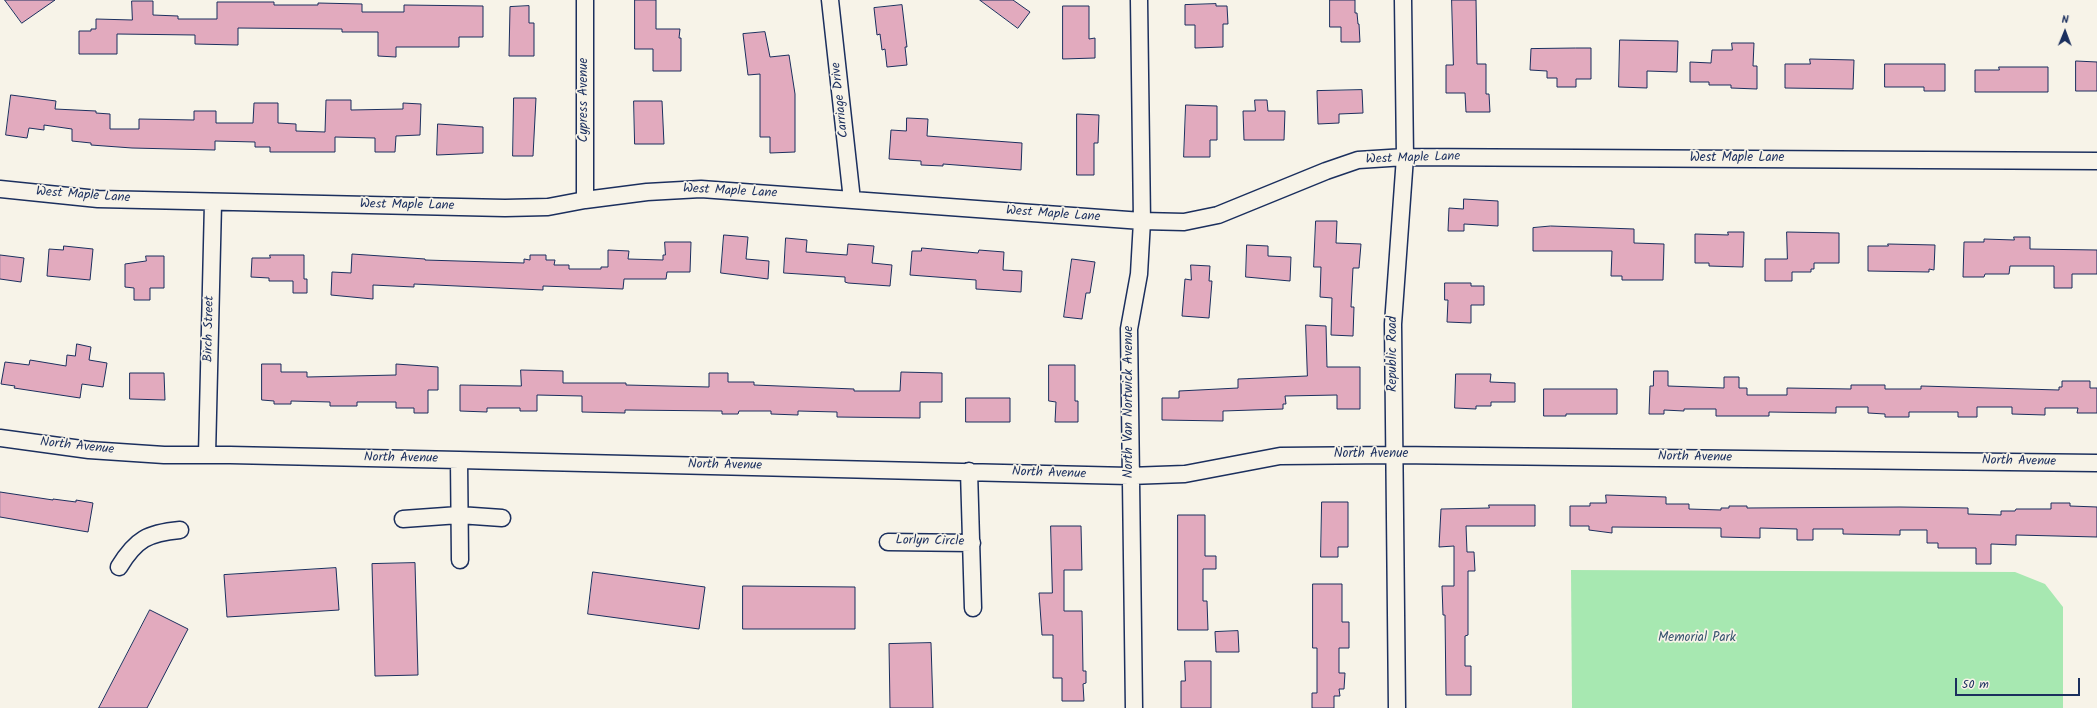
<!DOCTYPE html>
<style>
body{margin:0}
#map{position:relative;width:2097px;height:708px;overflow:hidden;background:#f7f3e8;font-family:Kalam,sans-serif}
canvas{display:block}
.north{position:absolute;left:2045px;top:12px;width:40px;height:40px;-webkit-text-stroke:3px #f7f3e8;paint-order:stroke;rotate:1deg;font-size:11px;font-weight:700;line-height:16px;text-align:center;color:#1b2f5e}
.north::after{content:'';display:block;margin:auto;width:14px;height:18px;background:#1b2f5e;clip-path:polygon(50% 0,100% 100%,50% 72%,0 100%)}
.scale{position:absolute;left:1955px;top:678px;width:125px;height:18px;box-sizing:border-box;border:2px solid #1b2f5e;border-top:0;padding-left:5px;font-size:12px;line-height:14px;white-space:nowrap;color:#1b2f5e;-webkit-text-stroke:3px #f7f3e8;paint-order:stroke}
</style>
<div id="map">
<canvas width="2097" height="708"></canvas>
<div class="north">N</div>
<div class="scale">50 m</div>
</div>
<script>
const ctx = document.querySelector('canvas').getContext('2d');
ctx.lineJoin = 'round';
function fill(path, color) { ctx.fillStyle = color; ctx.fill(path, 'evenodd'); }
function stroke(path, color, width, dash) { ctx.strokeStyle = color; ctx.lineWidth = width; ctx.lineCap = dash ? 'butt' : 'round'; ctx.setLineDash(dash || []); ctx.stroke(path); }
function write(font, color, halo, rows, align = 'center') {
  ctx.font = font + ' Kalam,sans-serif'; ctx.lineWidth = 3.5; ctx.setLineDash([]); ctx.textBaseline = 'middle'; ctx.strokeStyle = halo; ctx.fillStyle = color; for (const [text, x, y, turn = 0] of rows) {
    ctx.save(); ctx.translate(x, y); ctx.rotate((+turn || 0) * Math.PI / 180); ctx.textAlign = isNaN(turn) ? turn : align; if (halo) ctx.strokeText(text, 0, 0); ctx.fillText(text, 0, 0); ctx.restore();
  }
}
const green = new Path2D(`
 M 1571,570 L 2015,572 L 2045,584 L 2063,607 L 2063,708 L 1572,708 Z`);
const building = new Path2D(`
 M 5,0 L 55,0 L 22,23 Z
 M 635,0 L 656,0 L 656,29 L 680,29 L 679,38 L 681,38 L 681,71 L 653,71 L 653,49 L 635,49 Z
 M 980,0 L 1013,0 L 1030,12 L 1018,28 Z
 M 1330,0 L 1355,0 L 1355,13 L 1357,13 L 1358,24 L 1359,24 L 1360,42 L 1341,42 L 1341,27 L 1330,27 Z
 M 1452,0 L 1476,0 L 1477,64 L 1486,64 L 1486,94 L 1489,94 L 1490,112 L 1466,112 L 1465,93 L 1446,93 L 1446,65 L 1453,65 Z
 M 132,1 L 153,1 L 153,15 L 178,16 L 178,19 L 217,19 L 217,2 L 274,2 L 274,5 L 318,5 L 318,3 L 362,4 L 362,12 L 404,12 L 404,5 L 483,6 L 483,37 L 459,37 L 459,47 L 396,47 L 396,57 L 378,56 L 378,32 L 342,32 L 342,29 L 238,28 L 238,45 L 195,44 L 195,35 L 117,34 L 117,54 L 79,54 L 79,31 L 91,31 L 91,29 L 96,29 L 96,19 L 132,20 Z
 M 1216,4 L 1216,6 L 1227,6 L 1228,24 L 1223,24 L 1223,47 L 1195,48 L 1195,25 L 1185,25 L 1185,5 Z
 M 902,5 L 907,47 L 905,47 L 907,65 L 887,67 L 885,49 L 882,50 L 880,34 L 877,35 L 874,8 Z
 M 529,6 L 529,23 L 534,23 L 534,56 L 509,56 L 510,7 Z
 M 1063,6 L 1089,6 L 1089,39 L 1095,38 L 1095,58 L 1063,59 Z
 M 765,32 L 770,57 L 789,55 L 795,94 L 795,152 L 770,153 L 770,137 L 760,137 L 760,74 L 748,75 L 743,34 Z
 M 1620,40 L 1678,41 L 1677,72 L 1647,71 L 1647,88 L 1619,87 Z
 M 1732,43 L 1754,43 L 1753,66 L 1757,66 L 1757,89 L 1731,88 L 1731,85 L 1709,85 L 1709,82 L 1690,82 L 1690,62 L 1711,63 L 1712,50 L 1732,50 Z
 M 1576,48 L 1591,48 L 1591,79 L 1576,79 L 1576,87 L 1557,87 L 1557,78 L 1547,78 L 1547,71 L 1530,70 L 1531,49 Z
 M 1810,59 L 1854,60 L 1853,89 L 1785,88 L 1785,64 L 1810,64 Z
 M 2076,61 L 2097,62 L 2097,91 L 2076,91 Z
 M 1885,64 L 1945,64 L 1945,91 L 1924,91 L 1924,87 L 1885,87 Z
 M 1999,67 L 2048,67 L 2048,92 L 1975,92 L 1975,70 L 1999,70 Z
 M 1362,90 L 1363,113 L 1339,114 L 1339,123 L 1318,124 L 1317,91 Z
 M 11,95 L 56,101 L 55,109 L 96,111 L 96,113 L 110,114 L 110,129 L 139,129 L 139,119 L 194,120 L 194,111 L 216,111 L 216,123 L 253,123 L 254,103 L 278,103 L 278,123 L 296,124 L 296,131 L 325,132 L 326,100 L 351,100 L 351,110 L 403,109 L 403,103 L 421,104 L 420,135 L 396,136 L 395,152 L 375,152 L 375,138 L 335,137 L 335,152 L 270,152 L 270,147 L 255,147 L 255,142 L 215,141 L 215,150 L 132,148 L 91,145 L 91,143 L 72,141 L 72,129 L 44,125 L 44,130 L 29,128 L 27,138 L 6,135 Z
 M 514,98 L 536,98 L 533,156 L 513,156 Z
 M 1255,100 L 1267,100 L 1268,111 L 1285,111 L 1284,140 L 1244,140 L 1243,111 L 1255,111 Z
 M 634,101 L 662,101 L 664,144 L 635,144 Z
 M 1186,105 L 1217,106 L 1217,140 L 1210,140 L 1210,157 L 1184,157 Z
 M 1077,114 L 1099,115 L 1098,143 L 1094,143 L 1094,175 L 1077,175 Z
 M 907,118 L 928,119 L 927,136 L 1022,143 L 1021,170 L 943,164 L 943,166 L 921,165 L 921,161 L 889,159 L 891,130 L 906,131 Z
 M 438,124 L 483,127 L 483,153 L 437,155 Z
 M 1464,199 L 1498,201 L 1498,226 L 1464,224 L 1464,231 L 1448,231 L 1449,208 L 1463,209 Z
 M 1316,221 L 1337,221 L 1336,243 L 1361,244 L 1359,268 L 1353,268 L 1351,307 L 1354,307 L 1353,336 L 1331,335 L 1332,298 L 1320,297 L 1321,267 L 1314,267 Z
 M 1551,226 L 1634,229 L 1634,243 L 1664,244 L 1663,280 L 1622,280 L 1622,276 L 1611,276 L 1612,251 L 1533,251 L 1533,228 Z
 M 1728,232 L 1744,232 L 1743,267 L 1709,266 L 1709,263 L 1695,263 L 1695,234 L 1728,235 Z
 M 1787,232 L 1839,233 L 1839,263 L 1814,263 L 1814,269 L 1811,269 L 1811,272 L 1792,272 L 1792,281 L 1765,281 L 1765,259 L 1787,259 Z
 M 724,235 L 748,237 L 746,259 L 769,261 L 768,279 L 721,273 Z
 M 2014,237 L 2030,237 L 2030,249 L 2097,250 L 2097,274 L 2072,274 L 2072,288 L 2054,288 L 2054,266 L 2010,266 L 2009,274 L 1985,274 L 1984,277 L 1963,277 L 1964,242 L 1984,242 L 1984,239 L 2014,240 Z
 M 786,238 L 807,240 L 806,252 L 847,255 L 848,244 L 874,246 L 872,263 L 892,265 L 890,286 L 848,283 L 845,282 L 845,277 L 784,273 Z
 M 665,242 L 691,242 L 690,272 L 667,272 L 666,279 L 624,279 L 623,289 L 543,286 L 543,290 L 414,284 L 414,287 L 373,285 L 373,299 L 331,295 L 332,272 L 351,273 L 352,254 L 425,259 L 425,260 L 524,263 L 524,259 L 530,260 L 530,255 L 546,255 L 546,260 L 555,260 L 554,265 L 569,265 L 569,269 L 601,269 L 601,267 L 608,267 L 608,250 L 629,251 L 628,259 L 663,260 L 663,255 L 665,255 Z
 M 1888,244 L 1935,245 L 1934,270 L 1929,269 L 1929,272 L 1868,271 L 1868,246 L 1888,246 Z
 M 1247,245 L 1268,246 L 1268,256 L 1291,257 L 1290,281 L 1246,277 Z
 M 64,246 L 93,249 L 90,280 L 47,276 L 49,249 L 63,250 Z
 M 922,248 L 978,253 L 979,250 L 1004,252 L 1003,270 L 1022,271 L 1021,292 L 976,289 L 976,280 L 910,275 L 912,251 L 921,251 Z
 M 0,255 L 24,258 L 21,282 L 0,279 Z
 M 270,255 L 304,255 L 304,279 L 307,279 L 307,293 L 293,293 L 293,281 L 269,281 L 269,278 L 251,277 L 252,258 L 270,258 Z
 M 146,256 L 164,256 L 164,288 L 150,288 L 150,300 L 134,300 L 134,288 L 125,287 L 125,264 L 146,261 Z
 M 1072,259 L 1095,262 L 1090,293 L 1086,293 L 1082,319 L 1064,317 Z
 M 1191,265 L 1210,266 L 1209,281 L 1212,281 L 1209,318 L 1182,316 L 1185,279 L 1191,280 Z
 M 1445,283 L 1471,283 L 1471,286 L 1484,286 L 1484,305 L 1471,305 L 1471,323 L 1447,322 L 1448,300 L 1445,300 Z
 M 1306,325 L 1326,326 L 1327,367 L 1360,367 L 1360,409 L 1337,409 L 1337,395 L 1285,396 L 1286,404 L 1283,404 L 1283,409 L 1223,411 L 1223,421 L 1162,420 L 1162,398 L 1179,398 L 1179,391 L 1238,388 L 1238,379 L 1307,376 Z
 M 77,344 L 91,347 L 89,360 L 107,363 L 103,387 L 82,384 L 80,398 L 14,388 L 15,386 L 1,384 L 5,362 L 29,365 L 30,360 L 66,366 L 67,355 L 75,356 Z
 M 262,364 L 281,364 L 281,372 L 307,372 L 307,377 L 396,375 L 396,364 L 438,367 L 438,390 L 428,390 L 428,413 L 414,413 L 414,408 L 396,408 L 396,402 L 357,402 L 357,406 L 330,406 L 330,402 L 291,401 L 291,404 L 274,404 L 274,401 L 262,400 Z
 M 1049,365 L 1075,365 L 1075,401 L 1078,401 L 1078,422 L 1055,422 L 1056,402 L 1049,401 Z
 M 521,370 L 563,371 L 563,383 L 626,383 L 626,385 L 709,387 L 709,373 L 728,373 L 728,382 L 754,382 L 754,385 L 854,389 L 854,391 L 900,391 L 901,372 L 942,373 L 942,402 L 920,402 L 920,418 L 837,417 L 837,412 L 798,411 L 798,415 L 771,414 L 771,411 L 739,411 L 738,414 L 722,414 L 722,411 L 625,410 L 625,413 L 582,412 L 582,396 L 537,395 L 537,411 L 520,411 L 520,408 L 487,408 L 487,412 L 460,411 L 460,385 L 521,386 Z
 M 1654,371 L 1668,371 L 1668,386 L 1724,388 L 1724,377 L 1739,377 L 1739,388 L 1747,388 L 1747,395 L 1787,395 L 1787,388 L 1851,389 L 1851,385 L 1885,385 L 1885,389 L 1921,389 L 1921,386 L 2059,390 L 2059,387 L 2062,387 L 2062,381 L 2090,381 L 2090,388 L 2097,388 L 2097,413 L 2077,413 L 2078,408 L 2045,408 L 2045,415 L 2012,414 L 2012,407 L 1977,407 L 1977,417 L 1958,417 L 1958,412 L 1909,412 L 1909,417 L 1885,417 L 1885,414 L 1868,413 L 1868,407 L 1836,407 L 1836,413 L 1769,412 L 1769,416 L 1716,416 L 1716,409 L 1684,409 L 1684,411 L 1664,410 L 1664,414 L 1649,414 L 1650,386 L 1653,386 Z
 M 130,373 L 164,373 L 165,400 L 130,399 Z
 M 1456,374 L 1491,374 L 1490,382 L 1515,383 L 1515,402 L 1491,402 L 1491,406 L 1476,406 L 1476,409 L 1455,408 Z
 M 1544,389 L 1617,389 L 1617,414 L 1566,414 L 1566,416 L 1544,416 Z
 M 966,398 L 1010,398 L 1010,422 L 966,422 Z
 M 0,492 L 53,500 L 53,499 L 76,502 L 76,500 L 93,503 L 88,532 L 0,517 Z
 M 1606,495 L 1666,497 L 1666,504 L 1689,504 L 1689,509 L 1721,510 L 1721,508 L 1729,508 L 1729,506 L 1747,506 L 1747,508 L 1900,507 L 1968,508 L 1968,514 L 2001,515 L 2001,511 L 2015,511 L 2016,509 L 2051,509 L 2051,503 L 2070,503 L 2070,506 L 2097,507 L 2097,537 L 2016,535 L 2016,545 L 1991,544 L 1991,564 L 1976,564 L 1976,548 L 1938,548 L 1938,543 L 1927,543 L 1927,530 L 1900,530 L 1900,535 L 1843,534 L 1843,529 L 1813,529 L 1813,540 L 1797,540 L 1797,529 L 1760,528 L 1760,538 L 1721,537 L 1721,528 L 1612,527 L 1612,533 L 1589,530 L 1589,526 L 1570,526 L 1570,506 L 1590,506 L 1590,503 L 1606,503 Z
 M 1322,502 L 1348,502 L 1348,547 L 1338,547 L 1338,557 L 1321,557 Z
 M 1489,505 L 1535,505 L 1535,526 L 1466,526 L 1467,552 L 1474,552 L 1475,571 L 1468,571 L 1468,635 L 1465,636 L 1465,666 L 1471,666 L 1471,695 L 1446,695 L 1445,615 L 1443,615 L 1442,586 L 1454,586 L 1454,546 L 1439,547 L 1441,509 L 1489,508 Z
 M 1178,515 L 1205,515 L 1205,556 L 1216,556 L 1216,569 L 1203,569 L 1203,601 L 1207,601 L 1208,630 L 1178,630 Z
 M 1051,526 L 1081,526 L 1082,570 L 1064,570 L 1064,611 L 1082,611 L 1083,671 L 1086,671 L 1086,683 L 1083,684 L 1084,701 L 1062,701 L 1062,678 L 1053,678 L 1053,635 L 1042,635 L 1039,593 L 1052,593 Z
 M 415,563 L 418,675 L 375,676 L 372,564 Z
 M 336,568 L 339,610 L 227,617 L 224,575 Z
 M 593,572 L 705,587 L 699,629 L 588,614 Z
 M 1313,584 L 1342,584 L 1342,622 L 1349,622 L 1349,648 L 1339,648 L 1339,673 L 1345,673 L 1344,689 L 1339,689 L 1340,696 L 1334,696 L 1334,708 L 1312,708 L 1312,693 L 1317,693 L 1317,648 L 1313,648 Z
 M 743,586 L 855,587 L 855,629 L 743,629 Z
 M 150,610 L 188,629 L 147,708 L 99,708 Z
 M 1238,631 L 1239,652 L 1216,652 L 1215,632 Z
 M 931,643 L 933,708 L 890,708 L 889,644 Z
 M 1185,661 L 1211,661 L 1211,708 L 1181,708 L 1181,681 L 1185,681 Z`);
const street = new Path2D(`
 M 830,0 L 852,200
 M 0,189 L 98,199 L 505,208 L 548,207 L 585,200 L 647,192 L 701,189 L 1142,221 L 1184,222 L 1218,215 L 1326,171 L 1358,160 L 1405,157 L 2097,161
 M 585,200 L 585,0
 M 0,438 L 89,450 L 164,455 L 230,455 L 459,460 L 1129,476 L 1185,474 L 1280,456 L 1394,455 L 2097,463
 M 207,455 L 213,203
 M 459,460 L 460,560
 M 969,471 L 973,608
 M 403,519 L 459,515 L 502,518
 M 888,542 L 972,543
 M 119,567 C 136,539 148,533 180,530
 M 1134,708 L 1129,329 L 1139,274 L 1142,221 L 1139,0
 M 1397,708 L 1393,324 L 1405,157 L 1403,0`);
const streetNames = [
 ["Cypress Avenue",585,100,-90],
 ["Carriage Drive",841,100,-96],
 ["West Maple Lane",1413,159,-2],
 ["West Maple Lane",1737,159],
 ["West Maple Lane",730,192,3],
 ["West Maple Lane",83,196,4],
 ["West Maple Lane",407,206,1],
 ["West Maple Lane",1053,215,4],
 ["Birch Street",210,329,-89],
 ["Republic Road",1394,354,-90],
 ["North Van Nortwick Avenue",1130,402,-90],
 ["North Avenue",77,447,6],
 ["North Avenue",1371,455],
 ["North Avenue",1695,458,1],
 ["North Avenue",401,459,1],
 ["North Avenue",2019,462,1],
 ["North Avenue",725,466,1],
 ["North Avenue",1049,474,2],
 ["Lorlyn Circle",930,542,1]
];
const parkNames = [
 ["Memorial Park",1697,639]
];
fill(green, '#a7e8b1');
fill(building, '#e2aabe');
stroke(building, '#1b2f5e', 1);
stroke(street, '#1b2f5e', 19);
stroke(street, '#f7f3e8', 16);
write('13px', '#1b2f5e', '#f7f3e8', streetNames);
write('13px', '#37546f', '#f7f3e8', parkNames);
</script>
